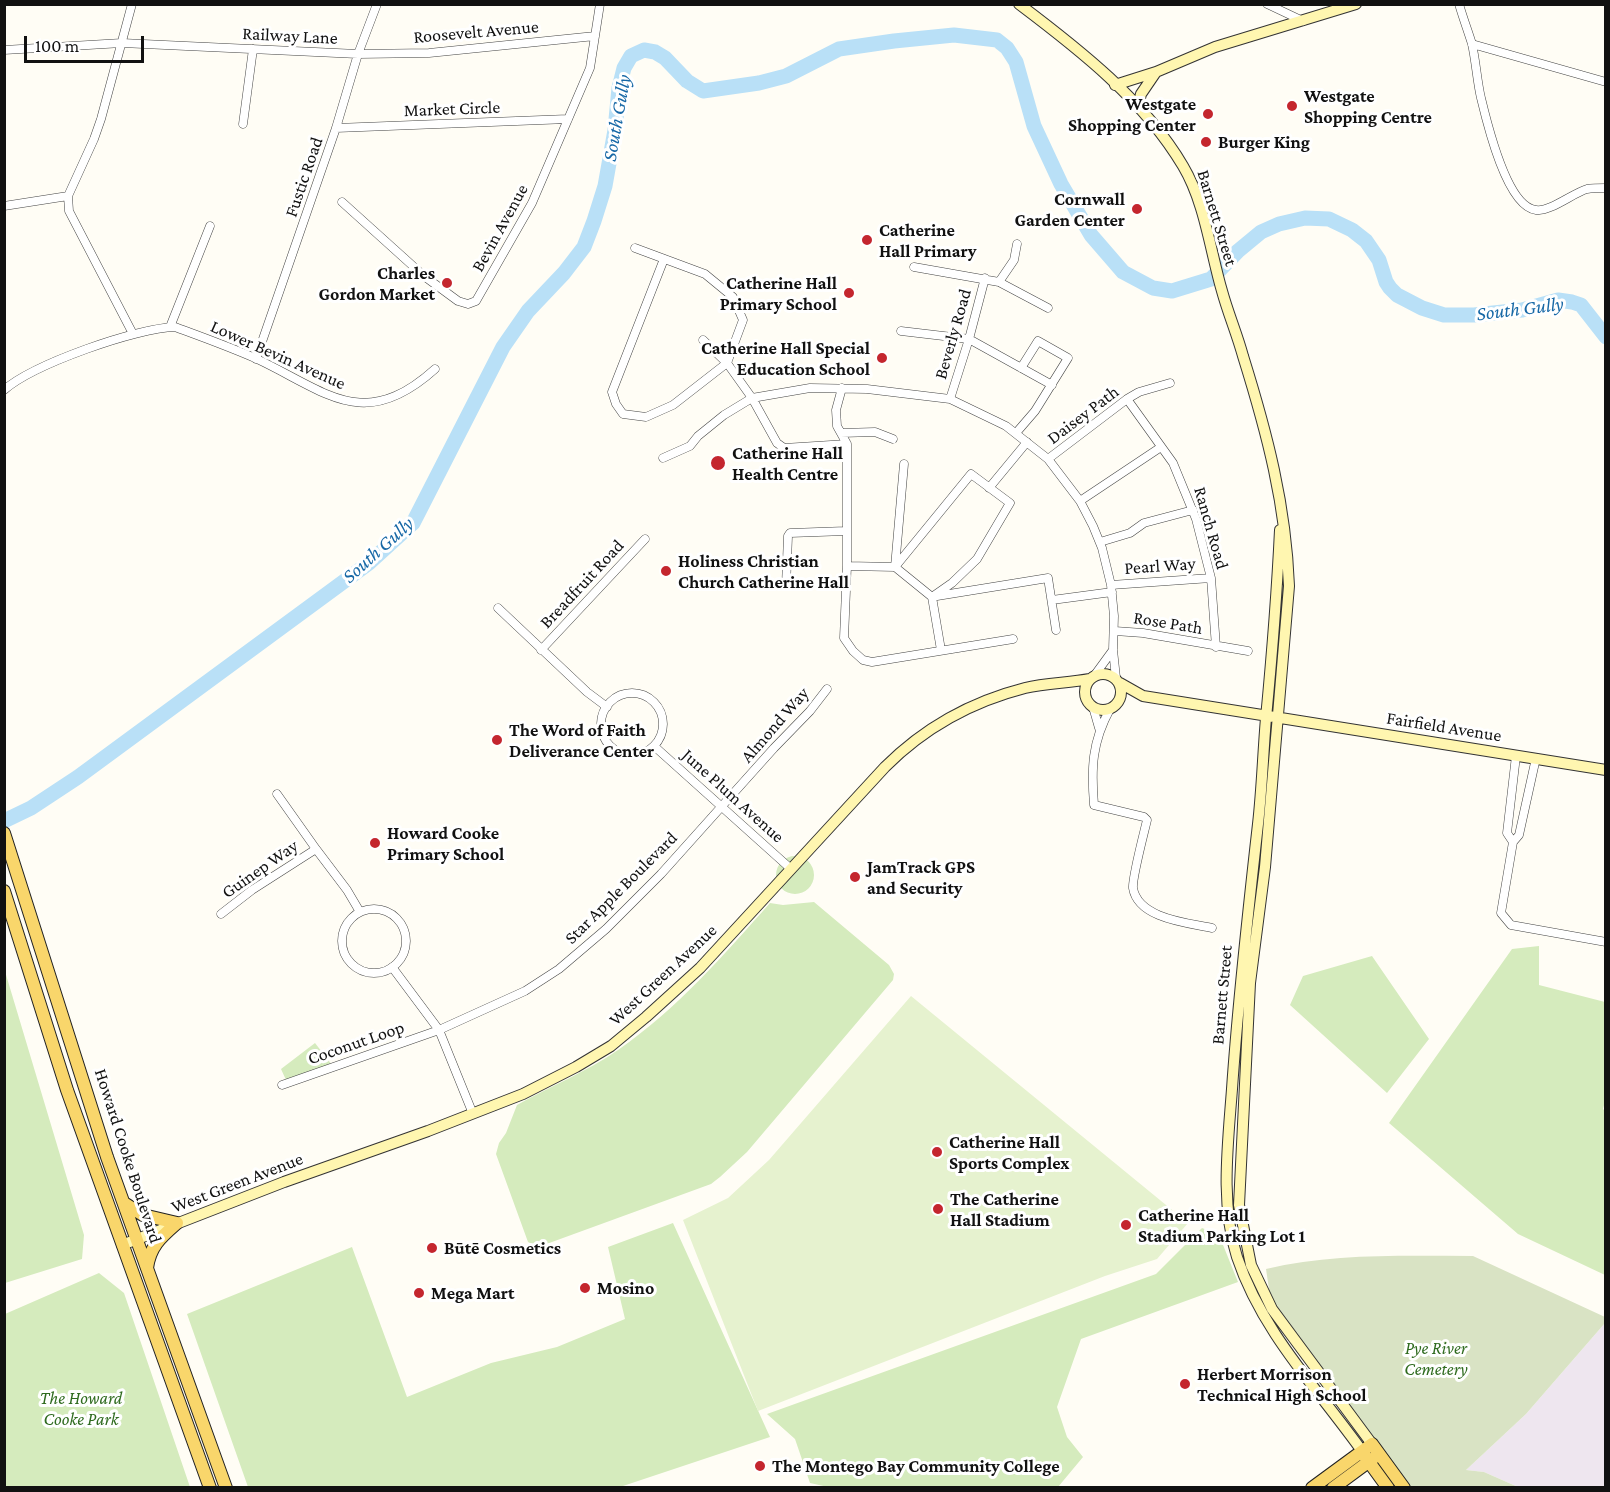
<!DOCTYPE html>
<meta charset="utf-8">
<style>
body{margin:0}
#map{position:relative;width:1610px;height:1492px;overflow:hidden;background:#fffdf5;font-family:"Crimson Pro",serif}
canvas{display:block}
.frame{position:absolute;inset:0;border:6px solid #111;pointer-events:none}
.scale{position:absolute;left:24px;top:36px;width:120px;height:27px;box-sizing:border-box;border:3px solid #111;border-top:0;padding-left:8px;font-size:18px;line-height:21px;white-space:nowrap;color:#111;-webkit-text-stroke:4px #fff;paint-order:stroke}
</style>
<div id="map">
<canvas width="1610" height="1492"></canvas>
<div class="frame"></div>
<div class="scale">100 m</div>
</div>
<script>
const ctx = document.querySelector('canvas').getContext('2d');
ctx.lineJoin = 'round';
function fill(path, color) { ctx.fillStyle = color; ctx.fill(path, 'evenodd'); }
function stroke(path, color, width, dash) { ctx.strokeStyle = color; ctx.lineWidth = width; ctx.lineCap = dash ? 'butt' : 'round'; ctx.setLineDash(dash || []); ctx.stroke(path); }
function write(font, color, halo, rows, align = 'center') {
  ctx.font = font + ' "Crimson Pro",serif'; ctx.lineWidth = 6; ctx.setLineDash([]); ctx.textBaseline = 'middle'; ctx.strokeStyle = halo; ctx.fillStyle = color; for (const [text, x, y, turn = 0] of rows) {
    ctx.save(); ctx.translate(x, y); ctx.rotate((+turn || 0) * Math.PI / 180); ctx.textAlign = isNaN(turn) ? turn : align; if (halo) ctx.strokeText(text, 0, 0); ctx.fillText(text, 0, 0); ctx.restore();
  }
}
const industrial = new Path2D(`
 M 1605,1323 L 1605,1487 L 1518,1487 L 1484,1472 L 1466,1470 L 1526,1414 Z`);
const green = new Path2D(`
 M776 875a19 19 0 1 1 38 0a19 19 0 1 1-38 0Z
 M 814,902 L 889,965 L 894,974 L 893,980 L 747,1152 L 720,1177 L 711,1184 L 541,1246 L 534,1245 L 528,1242 L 496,1154 L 499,1143 L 506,1133 L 517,1105 C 551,1086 586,1072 618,1050 C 677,1009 723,956 770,903 L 783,905 Z
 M 1539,946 L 1539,985 L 1605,1002 L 1606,1097 L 1603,1109 L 1606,1112 L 1605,1275 L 1518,1234 L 1389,1123 L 1512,949 Z
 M 1372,956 L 1429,1039 L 1387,1093 L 1290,1005 L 1303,976 Z
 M 4,968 L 84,1235 L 82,1259 L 5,1283 Z
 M 315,1043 L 332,1065 L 286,1080 L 281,1069 Z
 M 673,1223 L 770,1437 L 620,1487 L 248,1487 L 187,1314 L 352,1247 L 407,1397 L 491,1363 L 557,1347 L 625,1319 L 608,1247 Z
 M 1202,1228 L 1219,1235 L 1238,1282 L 1081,1339 L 1057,1407 L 1067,1437 L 1083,1457 L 1058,1487 L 828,1487 L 810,1483 L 795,1439 L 767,1414 L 1156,1274 Z
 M 99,1273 L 124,1293 L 190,1487 L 5,1487 L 5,1314 Z`);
const cemetery = new Path2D(`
 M 1473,1256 L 1605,1317 L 1605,1323 L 1526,1414 L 1466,1470 L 1484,1472 L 1518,1487 L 1404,1487 L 1272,1309 L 1266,1269 C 1333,1253 1405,1256 1473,1256 Z`);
const pitch = new Path2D(`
 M 911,996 L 1188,1223 L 1157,1259 L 1105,1276 L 758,1411 L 683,1220 L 728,1198 L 769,1160 Z`);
const river = new Path2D(`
 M 4,821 L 31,808 L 78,777 L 369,563 L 413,523 L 503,347 L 528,311 L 564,273 L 584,247 L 594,221 L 605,186 L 615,130 L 619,88 L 624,68 L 631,56 L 644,50 L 655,52 L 665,58 L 687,81 L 703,91 L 759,83 L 786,76 L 839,49 L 894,41 L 954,35 L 997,40 L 1007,48 L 1016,62 L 1034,126 L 1061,184 L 1091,235 L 1123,272 L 1153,288 L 1172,291 L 1211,279 L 1238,251 L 1261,232 L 1279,224 L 1305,218 L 1329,219 L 1352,230 L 1366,241 L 1379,260 L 1386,282 L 1390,288 L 1397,295 L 1422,308 L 1444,315 L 1474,315 L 1522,310 L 1558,300 L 1572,302 L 1581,305 L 1606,337`);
const street = new Path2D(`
 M 132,4 L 101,119 L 94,139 L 68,196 L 69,211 L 133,334
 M 1267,4 L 1303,21
 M 1459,4 C 1463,18 1468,31 1472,44 C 1476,62 1477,81 1481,98 C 1487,123 1507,207 1536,210 C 1550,212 1573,193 1587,189 C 1593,188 1599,188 1606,188
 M 1472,44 L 1606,82
 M 4,50 L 122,43 L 358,54 L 429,53 L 595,36
 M 243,124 L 253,49
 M 336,128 L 568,119
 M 342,202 L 424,276 L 458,301 L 468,304 L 476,301 L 532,203 L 590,68 L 600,4
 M 4,206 L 68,196
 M 635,248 L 705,274 L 733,297 L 743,320 L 727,363 L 703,340
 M 664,259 L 612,392 L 616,404 L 623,414 L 646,417 L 673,405 L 727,363 L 752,398 L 777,443 L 784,448 L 847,444
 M 914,267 L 999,282 L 1048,308
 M 999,282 L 1014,260 L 1017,244
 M 170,327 L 210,226
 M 901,331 L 969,339 L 1052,385
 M 256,359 L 336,128 L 358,54 L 377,4
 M 842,388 L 836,410 L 837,426 L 847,444 L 847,566 L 844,638 L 853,651 L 863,660 L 872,662 L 1013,639
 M 4,390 C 34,364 136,328 175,327 C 202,337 230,347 257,359 C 327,392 364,433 435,369
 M 950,399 L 969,339 L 985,278
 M 1127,399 L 1173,463 L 1196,519 L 1211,578 L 1216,647
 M 841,433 L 875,432 L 893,439
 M 1016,433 L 1035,411 L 1068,358 L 1038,341 L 1021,368
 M 663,458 L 690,446 L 698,436 L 724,415 L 752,398 L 810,388 L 867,389 L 950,399 L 1006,426 L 1048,459 L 1080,501 L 1093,526 L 1102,548 L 1111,585 L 1114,616 L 1113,650 L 1116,678
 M 1048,459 L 1127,399 L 1139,392 L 1170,383
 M 989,488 L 1027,442
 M 1080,501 L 1161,447
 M 1100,542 L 1130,533 L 1144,523 L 1193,510
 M 847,566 L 895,567 L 932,597 L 941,650
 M 895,567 L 971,474 L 1010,503 L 977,559 L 952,583 L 932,597
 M 895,567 L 904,464
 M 1111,585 L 1211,578
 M 786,586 L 788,536 L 790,533 L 846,531
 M 937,596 L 1048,578 L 1056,630
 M 1052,600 L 1112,592
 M 498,608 L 587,692 L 607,707
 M 1115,631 L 1143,633 L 1248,651
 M 541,650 L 645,539
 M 1094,676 L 1113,650
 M601 724a31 31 0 1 1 62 0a31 31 0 1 1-62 0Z
 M 1093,707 L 1099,728
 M 1110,709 C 1092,742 1091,768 1094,805 L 1144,817 L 1147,820 C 1144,833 1132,878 1133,888 C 1138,919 1189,923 1212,928
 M 654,746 L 791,869
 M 1536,758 L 1519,835 L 1513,842 L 1501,913 L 1511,925 L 1606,942
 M 277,794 L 316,849 L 347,890 L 360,912
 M 1513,842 L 1507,833 L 1516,756
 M342 941a32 32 0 1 1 64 0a32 32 0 1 1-64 0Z
 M 221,914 L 252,890 L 316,849
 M 392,967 L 439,1030 L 473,1114
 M 282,1085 L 439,1030 L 525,991 L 559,969 L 606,929 L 661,874 L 774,748 L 810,711 L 827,689`);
const secondary = new Path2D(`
 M 1019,4 C 1080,50 1144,100 1183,166 C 1205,203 1210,250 1222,291 C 1228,313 1237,334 1243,356 C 1267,433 1286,505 1289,586 L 1265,867 L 1250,983 L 1239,1205 L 1251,1265 L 1272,1309 L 1372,1444
 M 1115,85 L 1156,72 L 1215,47 L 1356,4
 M 1138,106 L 1141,94 L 1156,72
 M 1280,530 C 1277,593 1272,655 1266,718 C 1263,753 1262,789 1258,824 C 1248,912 1238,1000 1232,1089 C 1228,1144 1220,1204 1237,1257 C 1262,1332 1317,1388 1362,1451
 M1085 692a18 18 0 1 1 36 0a18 18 0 1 1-36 0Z
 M 1120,683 L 1143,696 L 1606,770
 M 122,1245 L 284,1182 L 428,1131 L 523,1094 L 576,1067 L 611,1046 L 646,1017 L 700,968 L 885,767 C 925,727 970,702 1025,688 C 1046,683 1068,683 1090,679`);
const primary = new Path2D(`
 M 4,833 L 107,1157 L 226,1488
 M 4,891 L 67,1090 L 210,1488
 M 124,1203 L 143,1215 L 177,1223
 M 147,1268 C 150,1246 161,1237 177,1223
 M 1364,1455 L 1388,1488
 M 1312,1488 L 1372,1444 L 1404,1488
 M 1333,1488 L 1379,1454`);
const markers = [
 [1292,106,6,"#c4262e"],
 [1208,114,6,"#c4262e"],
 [1206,142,6,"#c4262e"],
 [1137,209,6,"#c4262e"],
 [867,240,6,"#c4262e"],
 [447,283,6,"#c4262e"],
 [849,293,6,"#c4262e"],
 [882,358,6,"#c4262e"],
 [718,463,8,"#c4262e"],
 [666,571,6,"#c4262e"],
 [497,740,6,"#c4262e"],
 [375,843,6,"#c4262e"],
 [855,877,6,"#c4262e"],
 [937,1152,6,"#c4262e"],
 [938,1209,6,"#c4262e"],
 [1126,1225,6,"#c4262e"],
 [432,1248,6,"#c4262e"],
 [585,1288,6,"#c4262e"],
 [419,1293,6,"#c4262e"],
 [1185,1384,6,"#c4262e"],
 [760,1466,6,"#c4262e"]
];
const streetNames = [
 ["Roosevelt Avenue",476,32,-5],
 ["Railway Lane",290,36,3],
 ["Market Circle",452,109,-2],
 ["Fustic Road",304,177,-71],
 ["Barnett Street",1217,218,73],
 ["Bevin Avenue",500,228,-61],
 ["Beverly Road",953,334,-74],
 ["Lower Bevin Avenue",278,355,24],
 ["Daisey Path",1083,415,-37],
 ["Ranch Road",1211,528,74],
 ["Pearl Way",1160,566,-4],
 ["Breadfruit Road",582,584,-47],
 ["Rose Path",1168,623,9],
 ["Almond Way",775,725,-49],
 ["Fairfield Avenue",1444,727,9],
 ["June Plum Avenue",733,796,42],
 ["Guinep Way",260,869,-35],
 ["Star Apple Boulevard",621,888,-45],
 ["West Green Avenue",663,975,-43],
 ["Barnett Street",1222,995,-85],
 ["Coconut Loop",356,1043,-19],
 ["Howard Cooke Boulevard",128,1156,72],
 ["West Green Avenue",237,1183,-21]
];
const poiNames = [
 ["Westgate",1304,96],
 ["Shopping Centre",1304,117],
 ["Westgate",1196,104,"right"],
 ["Shopping Center",1196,125,"right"],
 ["Burger King",1218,142],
 ["Cornwall",1125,199,"right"],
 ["Garden Center",1125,220,"right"],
 ["Catherine",879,230],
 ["Hall Primary",879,251],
 ["Charles",435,273,"right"],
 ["Gordon Market",435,294,"right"],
 ["Catherine Hall",837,283,"right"],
 ["Primary School",837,304,"right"],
 ["Catherine Hall Special",870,348,"right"],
 ["Education School",870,369,"right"],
 ["Catherine Hall",732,453],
 ["Health Centre",732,474],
 ["Holiness Christian",678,561],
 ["Church Catherine Hall",678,582],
 ["The Word of Faith",509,730],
 ["Deliverance Center",509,751],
 ["Howard Cooke",387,833],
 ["Primary School",387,854],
 ["JamTrack GPS",867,867],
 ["and Security",867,888],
 ["Catherine Hall",949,1142],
 ["Sports Complex",949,1163],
 ["The Catherine",950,1199],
 ["Hall Stadium",950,1220],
 ["Catherine Hall",1138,1215],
 ["Stadium Parking Lot 1",1138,1236],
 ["Būtē Cosmetics",444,1248],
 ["Mosino",597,1288],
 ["Mega Mart",431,1293],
 ["Herbert Morrison",1197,1374],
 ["Technical High School",1197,1395],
 ["The Montego Bay Community College",772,1466]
];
const parkNames = [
 ["Pye River",1436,1348],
 ["Cemetery",1436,1369],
 ["The Howard",81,1398],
 ["Cooke Park",81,1419]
];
const waterNames = [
 ["South Gully",617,118,-80],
 ["South Gully",1520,309,-7],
 ["South Gully",378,550,-42]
];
fill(industrial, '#eee6ef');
fill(green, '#d5ebbd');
fill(cemetery, '#d9e3c4');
fill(pitch, '#e6f2cf');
stroke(river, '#b9e0f7', 15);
stroke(street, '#444', 9);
stroke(secondary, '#333', 12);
stroke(primary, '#222', 14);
stroke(street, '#fff', 8);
stroke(secondary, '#fff6b0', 10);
stroke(primary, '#f9d66b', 12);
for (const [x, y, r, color] of markers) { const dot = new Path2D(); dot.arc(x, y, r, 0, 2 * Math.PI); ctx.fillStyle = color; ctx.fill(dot); stroke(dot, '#fff', 2); }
write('18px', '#111', '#fff', streetNames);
write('bold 18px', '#111', '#fff', poiNames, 'left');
write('italic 18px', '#2f6b1f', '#fff', parkNames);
write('italic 20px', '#1768a6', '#fff', waterNames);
</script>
